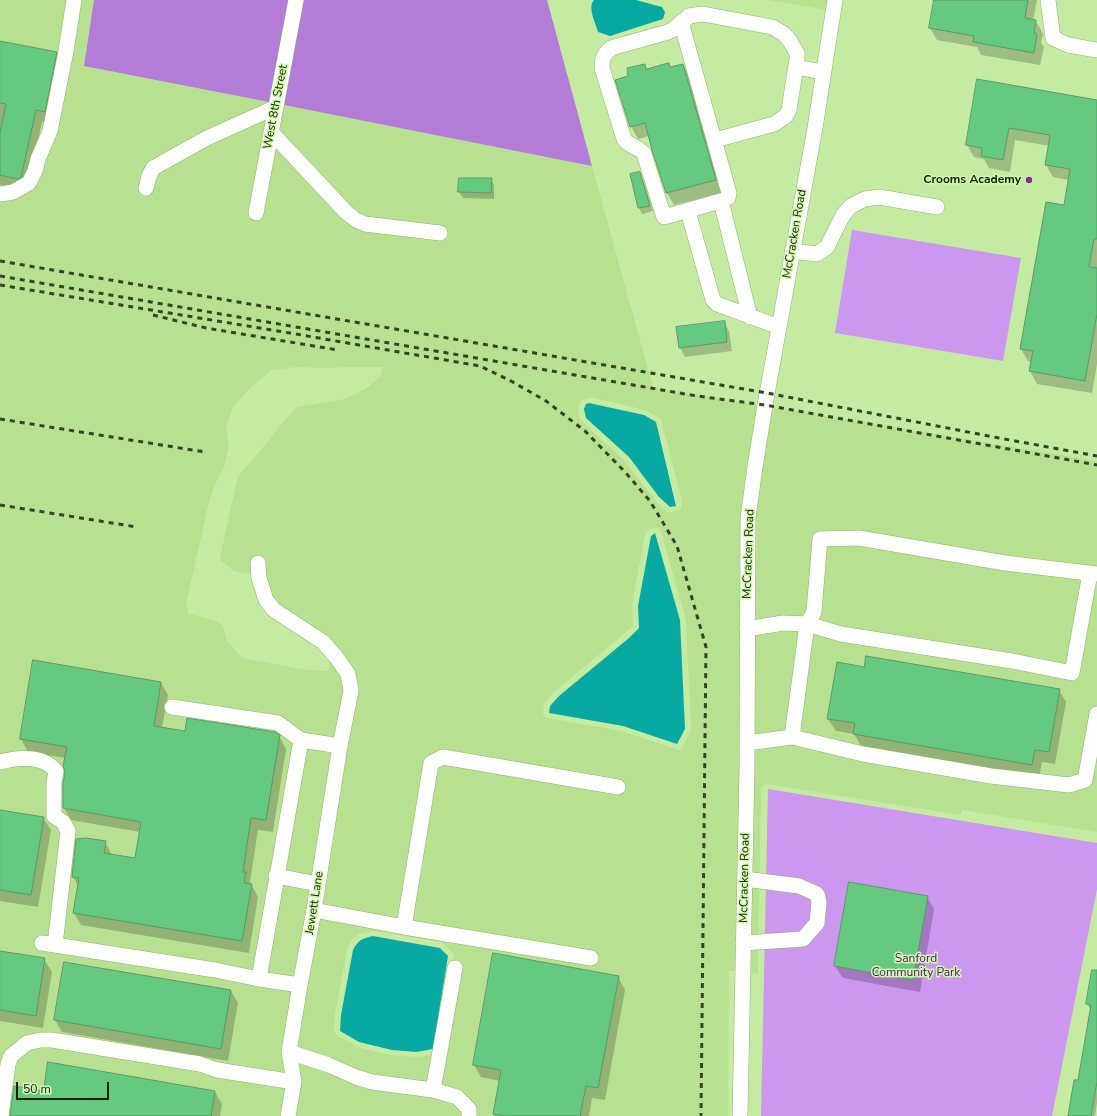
<!DOCTYPE html>
<style>
body{margin:0}
#map{position:relative;width:1097px;height:1116px;overflow:hidden;background:#c5eba2;font-family:"Nunito Sans",sans-serif}
canvas{display:block}
.scale{position:absolute;left:16px;top:1082px;width:93px;height:18px;box-sizing:border-box;border:2px solid #142105;border-top:0;padding-left:5px;font-size:12px;line-height:14px;white-space:nowrap;color:#142105;-webkit-text-stroke:3px #d2f8af;paint-order:stroke}
</style>
<div id="map">
<canvas width="1097" height="1116"></canvas>
<div class="scale">50 m</div>
</div>
<script>
const ctx = document.querySelector('canvas').getContext('2d');
ctx.lineJoin = 'round';
function fill(path, color) { ctx.fillStyle = color; ctx.fill(path, 'evenodd'); }
function stroke(path, color, width, dash) { ctx.strokeStyle = color; ctx.lineWidth = width; ctx.lineCap = dash ? 'butt' : 'round'; ctx.setLineDash(dash || []); ctx.stroke(path); }
function write(font, color, halo, rows, align = 'center') {
  ctx.font = font + ' "Nunito Sans",sans-serif'; ctx.lineWidth = 3; ctx.setLineDash([]); ctx.textBaseline = 'middle'; ctx.strokeStyle = halo; ctx.fillStyle = color; for (const [text, x, y, turn = 0] of rows) {
    ctx.save(); ctx.translate(x, y); ctx.rotate((+turn || 0) * Math.PI / 180); ctx.textAlign = isNaN(turn) ? turn : align; if (halo) ctx.strokeText(text, 0, 0); ctx.fillText(text, 0, 0); ctx.restore();
  }
}
const built = new Path2D(`
 M 0,0 L 94,0 L 84,66 L 269,102 L 248,218 L 262,220 L 284,105 L 592,166 L 653,387 L 758,405 L 741,518 L 740,768 L 736,971 L 729,971 L 728,1116 L 296,1116 L 297,1053 L 307,986 L 321,911 L 347,748 L 359,686 L 345,683 L 333,745 L 281,1116 L 0,1116 ZM 297,367 L 323,368 L 353,367 L 383,367 L 381,376 L 365,389 L 345,399 L 297,407 L 280,426 L 268,442 L 238,476 L 225,534 L 220,560 L 234,571 L 249,574 L 259,583 L 289,623 L 323,648 L 329,661 L 329,671 L 306,670 L 243,658 L 227,641 L 223,626 L 214,620 L 189,614 L 186,604 L 209,502 L 215,484 L 224,467 L 229,445 L 226,427 L 233,407 L 252,386 L 272,370 ZM 591,397 L 645,410 L 661,419 L 682,501 L 682,507 L 680,510 L 670,512 L 666,511 L 655,500 L 624,460 L 580,420 L 578,408 L 582,400 ZM 653,528 L 657,528 L 661,532 L 686,620 L 691,729 L 682,748 L 679,750 L 621,731 L 548,718 L 545,717 L 543,714 L 544,704 L 554,692 L 624,634 L 633,626 L 632,605 L 645,534 L 646,532 ZM 374,931 L 441,942 L 444,944 L 454,955 L 439,1050 L 434,1054 L 417,1057 L 390,1055 L 358,1047 L 336,1034 L 334,1030 L 335,1014 L 347,949 L 352,940 L 359,934 Z
 M 769,0 L 828,0 L 826,10 Z
 M 772,407 L 1097,461 L 1097,832 L 962,810 L 961,815 L 766,784 L 763,785 L 761,789 L 758,974 L 750,973 L 756,519 L 762,468 Z`);
const green = new Path2D(`
 M 852,230 L 1021,258 L 1003,361 L 835,333 Z
 M 768,789 L 1097,843 L 1097,889 L 1052,1116 L 761,1116 Z`);
const forest = new Path2D(`
 M 94,0 L 289,0 L 269,102 L 84,66 Z
 M 303,0 L 547,0 L 592,166 L 284,105 Z`);
const water = new Path2D(`
 M 594,0 L 636,0 L 662,7 L 665,12 L 663,19 L 610,36 L 598,32 C 596,24 587,7 594,0 Z
 M 589,403 L 644,415 L 656,422 L 676,506 L 670,507 L 659,497 L 629,457 L 586,418 L 584,409 L 586,404 Z
 M 655,533 L 680,620 L 685,729 L 677,744 L 623,726 L 549,713 L 550,706 L 559,696 L 629,638 L 639,628 L 638,606 L 651,536 Z
 M 373,936 L 440,948 L 448,956 L 433,1049 L 416,1052 L 392,1050 L 359,1042 L 340,1031 L 341,1015 L 353,950 C 358,940 363,938 373,936 Z`);
const shadow = new Path2D(`
 M 935,0 L 1037,0 L 1033,21 L 1036,21 L 1043,34 L 1041,43 L 1044,47 L 1040,65 L 981,55 L 977,47 L 937,40 L 930,28 Z
 M 0,42 L 56,53 L 63,65 L 51,123 L 42,122 L 27,190 L 25,191 L 0,185 Z
 M 668,64 L 671,68 L 683,65 L 690,77 L 722,193 L 674,205 L 667,193 L 649,136 L 638,139 L 631,126 L 630,77 L 644,65 L 647,69 Z
 M 978,80 L 1097,101 L 1097,364 L 1092,393 L 1037,384 L 1030,371 L 1032,362 L 1028,361 L 1021,349 L 1065,206 L 1069,180 L 1053,177 L 1046,165 L 1050,146 L 1015,140 L 1010,172 L 989,168 L 984,159 L 974,157 L 967,145 Z
 M 640,173 L 643,179 L 653,211 L 642,214 L 639,208 L 631,175 Z
 M 460,179 L 491,179 L 494,185 L 494,199 L 463,198 L 459,192 Z
 M 724,322 L 729,331 L 732,351 L 685,357 L 680,348 L 677,328 Z
 M 865,668 L 1059,690 L 1066,702 L 1055,764 L 1042,762 L 1039,777 L 861,746 L 854,734 L 836,731 L 828,719 Z
 M 161,683 L 168,695 L 162,728 L 186,732 L 279,736 L 286,749 L 273,832 L 258,830 L 250,882 L 258,897 L 249,953 L 81,925 L 74,913 L 78,886 L 73,877 L 105,842 L 112,855 L 136,859 L 140,832 L 71,820 L 64,808 L 66,758 L 28,752 L 21,739 Z
 M 0,811 L 43,818 L 51,830 L 38,907 L 0,901 Z
 M 927,897 L 934,909 L 920,992 L 843,978 L 835,966 Z
 M 0,953 L 44,959 L 52,972 L 43,1028 L 0,1021 Z
 M 1097,972 L 1097,1103 L 1095,1116 L 1067,1116 L 1068,1114 L 1069,1115 L 1079,1081 L 1090,1009 L 1087,1003 Z
 M 618,977 L 625,990 L 605,1100 L 592,1098 L 589,1116 L 495,1116 L 494,1114 L 500,1081 L 481,1077 L 474,1065 Z
 M 231,991 L 238,1003 L 228,1061 L 62,1032 L 55,1020 Z
 M 44,1092 L 215,1092 L 222,1104 L 220,1116 L 11,1116 Z`);
const building = new Path2D(`
 M 934,0 L 1028,0 L 1025,18 L 1036,20 L 1034,33 L 1037,34 L 1034,53 L 973,42 L 974,36 L 929,28 Z
 M 0,41 L 57,52 L 45,112 L 36,110 L 21,177 L 17,179 L 0,175 L 0,133 L 6,104 L 0,103 Z
 M 669,63 L 670,67 L 683,64 L 716,180 L 666,193 L 652,150 L 645,123 L 630,127 L 615,80 L 628,76 L 627,68 L 645,64 L 646,69 Z
 M 977,79 L 1097,100 L 1097,239 L 1094,239 L 1089,267 L 1097,268 L 1097,314 L 1085,381 L 1029,371 L 1033,351 L 1020,349 L 1046,202 L 1064,205 L 1070,169 L 1045,165 L 1050,135 L 1009,128 L 1003,160 L 981,156 L 982,148 L 966,145 Z
 M 640,172 L 650,206 L 638,208 L 630,174 Z
 M 459,178 L 492,178 L 491,193 L 458,192 Z
 M 725,321 L 727,342 L 679,348 L 676,327 Z
 M 866,656 L 1060,689 L 1049,752 L 1035,750 L 1032,765 L 853,734 L 855,723 L 827,719 L 837,662 L 864,667 Z
 M 33,660 L 161,682 L 154,726 L 185,731 L 187,718 L 275,732 L 280,735 L 266,820 L 251,818 L 243,872 L 246,872 L 244,883 L 252,884 L 242,941 L 73,913 L 79,878 L 72,877 L 76,839 L 86,838 L 106,841 L 104,853 L 135,858 L 141,822 L 63,808 L 63,784 L 65,772 L 63,766 L 67,747 L 20,739 Z
 M 0,810 L 44,817 L 31,895 L 0,890 Z
 M 849,882 L 928,896 L 913,980 L 834,966 Z
 M 0,951 L 45,958 L 36,1016 L 0,1010 Z
 M 493,953 L 619,976 L 598,1088 L 586,1086 L 580,1116 L 505,1116 L 493,1114 L 501,1070 L 473,1065 Z
 M 64,962 L 231,990 L 221,1049 L 54,1020 Z
 M 1092,970 L 1097,970 L 1097,1082 L 1091,1116 L 1068,1116 L 1074,1080 L 1078,1080 L 1091,1005 L 1086,1004 Z
 M 48,1062 L 215,1091 L 211,1116 L 10,1116 L 14,1086 L 43,1091 Z`);
const minor = new Path2D(`
 M 1048,0 L 1053,38 L 1068,45 L 1097,50
 M 681,22 L 729,193 L 728,198 L 724,200 L 664,217 L 644,154 C 640,147 629,147 624,139 L 602,68 C 602,58 604,54 611,48 L 668,32 L 674,29 L 689,16 L 695,15 L 703,14 L 772,27 L 784,34 L 790,41 L 797,53 L 797,59 L 789,110 L 786,116 L 774,124 L 715,140
 M 796,67 L 823,72
 M 271,132 L 346,212 L 356,220 L 365,224 L 440,233
 M 146,188 L 149,176 L 153,168 L 207,138 L 276,107
 M 0,194 L 13,192 L 29,183 L 35,171 L 38,159 L 50,131 L 66,51 L 74,0
 M 721,201 L 750,317
 M 688,211 L 713,300 L 717,304 L 779,327
 M 256,213 L 296,0
 M 792,251 L 817,254 L 827,247 L 843,215 L 851,206 L 865,199 L 879,197 L 937,207
 M 258,563 L 259,578 L 266,600 L 274,610 L 323,642 L 337,658 L 348,674 L 351,691 L 340,746 L 314,910 L 300,985 L 289,1052 L 294,1082 L 288,1116
 M 747,629 L 783,623 L 807,624 L 814,612 L 820,539 L 859,538 L 1005,563 L 1097,574
 M 172,707 L 278,723 L 301,740 L 340,746
 M 792,737 L 807,624 L 841,634 L 1012,661 L 1072,673 L 1090,573
 M 747,743 L 792,737 L 863,754 L 991,776 L 1069,785 L 1085,780 L 1097,714
 M 0,762 C 18,757 43,755 56,771 L 54,783 L 54,816 L 63,822 L 68,831 L 55,945
 M 276,876 L 318,884
 M 314,910 L 404,927 L 431,763 L 443,757 L 618,787
 M 404,927 L 591,958
 M 42,943 L 215,970 L 259,979
 M 743,943 L 803,939 L 817,923 L 819,902 L 817,894 L 799,886 L 745,879
 M 300,985 L 259,979 L 301,740
 M 289,1052 L 329,1065 L 356,1077 L 372,1082 L 433,1090 L 457,1097 L 469,1109 L 469,1116
 M 433,1090 L 455,968
 M 1,1116 L 8,1064 L 11,1056 L 27,1043 L 41,1040 L 52,1040 L 200,1064 L 217,1070 L 294,1082
 M 740,1116 L 747,768 L 748,518 L 755,467 L 765,405 L 815,128 L 835,0`);
const rail = new Path2D(`
 M 0,261 L 767,393 L 999,438 L 1097,456
 M 0,276 L 697,396 L 765,405 L 1097,465
 M 0,285 L 290,333 L 480,366 L 511,381 L 546,401 L 585,431 L 626,473 L 650,501 L 677,546 L 706,647 L 701,1116
 M 153,315 L 206,328 L 338,350
 M 0,419 L 205,452
 M 0,505 L 137,527`);
const markers = [
 [1029,180,4,"#7930a3"]
];
const streetNames = [
 ["West 8th Street",276,107,-79],
 ["McCracken Road",795,234,-80],
 ["McCracken Road",749,554,-88],
 ["McCracken Road",745,878,-89],
 ["Jewett Lane",315,903,-81]
];
const poiNames = [
 ["Crooms Academy",1021,180]
];
const parkNames = [
 ["Sanford",916,959],
 ["Community Park",916,973]
];
fill(built, '#b8e091');
fill(green, '#cb97ef');
fill(forest, '#b27cd7');
fill(water, '#09a9a3');
fill(shadow, '#0003');
fill(building, '#65c980');
stroke(building, '#589c69', 1);
stroke(minor, '#91b56f', 16);
stroke(minor, '#fff', 15);
stroke(rail, '#334521', 3, [5, 5]);
for (const [x, y, r, color] of markers) { const dot = new Path2D(); dot.arc(x, y, r, 0, 2 * Math.PI); ctx.fillStyle = color; ctx.fill(dot); stroke(dot, '#d2f8af', 1.5); }
write('12px', '#142105', '#d2f8af', streetNames);
write('bold 12px', '#142105', '#d2f8af', poiNames, 'right');
write('12px', '#4b1668', '#d2f8af', parkNames);
</script>
